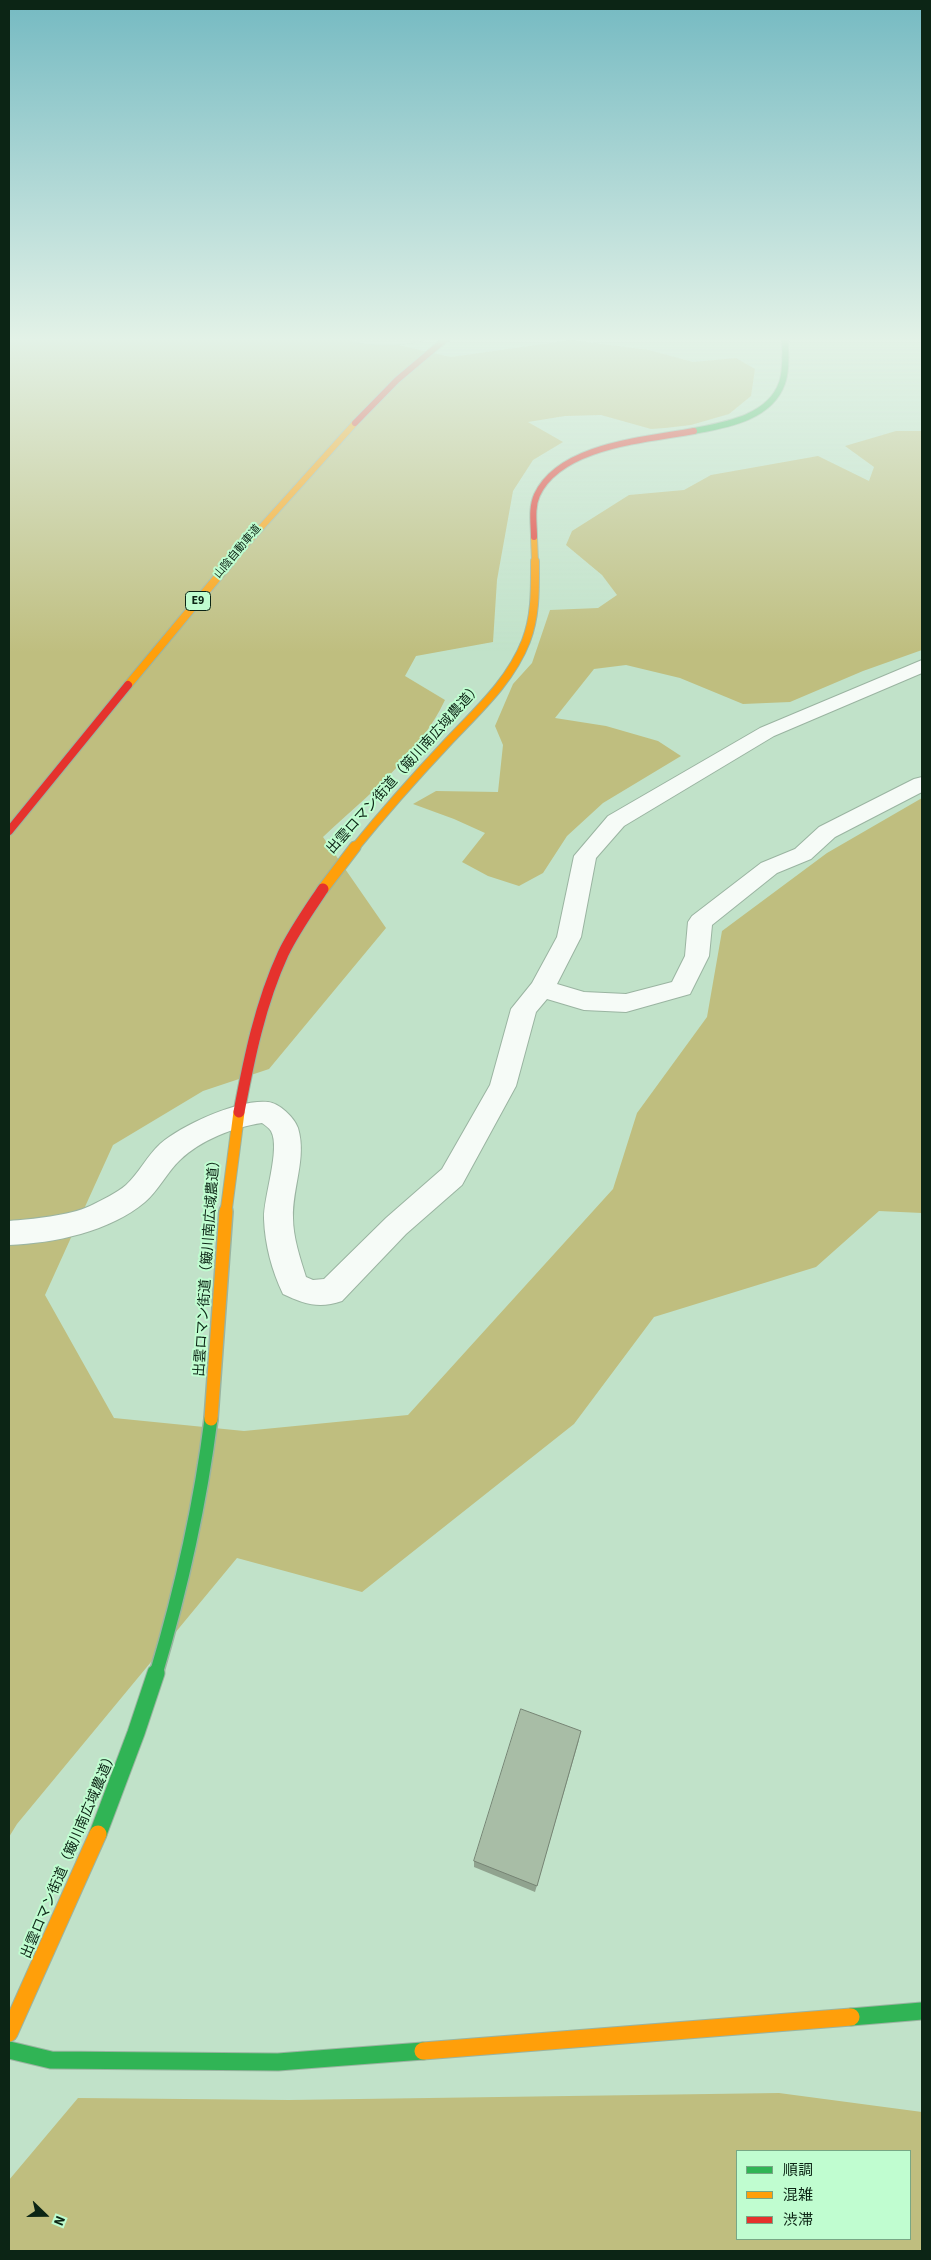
<!DOCTYPE html>
<meta charset="utf-8">
<style>
body{margin:0}
#map{position:relative;width:931px;height:2260px;overflow:hidden;background:#c1e2c9;font-family:"Source Sans 3","Noto Sans JP",sans-serif}
canvas{display:block}
.frame{position:absolute;inset:0;border:10px solid #0c2515;pointer-events:none}
.legend{position:absolute;left:736px;top:2150px;width:175px;height:90px;box-sizing:border-box;background:#c0fdd0;border:1px solid #78a785;margin:0;padding:6px 9px;list-style:none;font-size:15px;color:#0c2515}
.legend li{display:flex;align-items:center;gap:10px;height:25px}
.legend b{width:25px;border:1px solid #78a785}
.north{position:absolute;left:20px;top:2190px;width:50px;height:50px;-webkit-text-stroke:4px #c0fdd0;paint-order:stroke;rotate:112deg;font-size:14px;font-weight:700;line-height:20px;text-align:center;color:#0c2515}
.north::after{content:'';display:block;margin:auto;width:18px;height:22px;background:#0c2515;clip-path:polygon(50% 0,100% 100%,50% 72%,0 100%)}
</style>
<div id="map">
<canvas width="931" height="2260"></canvas>
<div class="frame"></div>
<ul class="legend">
<li><b style="height:6px;background:#30b455"></b>順調</li>
<li><b style="height:6px;background:#ff9f0a"></b>混雑</li>
<li><b style="height:6px;background:#e5322d"></b>渋滞</li>
</ul>
<div class="north">N</div>
</div>
<script>
const ctx = document.querySelector('canvas').getContext('2d');
ctx.lineJoin = 'round';
function fill(path, color) { ctx.fillStyle = color; ctx.fill(path, 'evenodd'); }
function stroke(path, color, width, dash) { ctx.strokeStyle = color; ctx.lineWidth = width; ctx.lineCap = dash ? 'butt' : 'round'; ctx.setLineDash(dash || []); ctx.stroke(path); }
function write(font, color, halo, rows, align = 'center') {
  ctx.font = font + ' "Source Sans 3","Noto Sans JP",sans-serif'; ctx.lineWidth = 4; ctx.setLineDash([]); ctx.textBaseline = 'middle'; ctx.strokeStyle = halo; ctx.fillStyle = color; for (const [text, x, y, turn = 0] of rows) {
    ctx.save(); ctx.translate(x, y); ctx.rotate((+turn || 0) * Math.PI / 180); ctx.textAlign = isNaN(turn) ? turn : align; if (halo) ctx.strokeText(text, 0, 0); ctx.fillText(text, 0, 0); ctx.restore();
  }
}
const forest = new Path2D(`
 M 9,337 L 363,337 L 451,357 L 571,340 L 649,350 L 693,362 L 736,358 L 755,369 L 751,396 L 729,414 L 691,425 L 665,428 L 651,429 L 601,415 L 565,416 L 528,422 L 563,442 L 533,460 L 513,491 L 497,580 L 493,642 L 416,656 L 405,676 L 445,700 C 419,755 367,796 323,837 L 386,928 L 269,1069 L 203,1091 L 113,1145 L 45,1295 L 114,1418 L 244,1431 L 408,1415 L 613,1189 L 637,1113 L 707,1017 L 722,931 L 827,853 L 922,798 L 922,1213 L 879,1211 L 816,1267 L 654,1317 L 574,1424 L 362,1592 L 237,1558 L 17,1824 L 9,1837 Z
 M 896,431 L 922,431 L 922,650 L 863,671 L 790,702 L 743,704 L 680,678 L 626,665 L 594,669 L 555,718 L 606,726 L 658,741 L 681,756 L 603,803 L 567,836 L 543,873 L 519,886 L 488,876 L 462,862 L 485,833 L 454,819 L 413,804 L 436,791 L 498,792 L 503,745 L 495,726 L 513,684 L 532,663 L 550,610 L 598,608 L 617,595 L 602,575 L 566,545 L 572,531 L 629,495 L 684,490 L 711,475 L 818,456 L 869,481 L 874,467 L 845,446 Z
 M 779,2093 L 922,2112 L 922,2251 L 9,2251 L 9,2180 L 78,2098 L 289,2100 ZM 737,2151 L 910,2151 L 910,2239 L 737,2239 Z`);
const street = new Path2D(`
 M 344,337 L 428,337 C 420,347 352,347 344,337 Z
 M 922,660 L 922,673 L 774,736 L 624,826 L 596,858 L 581,937 L 557,984 L 584,992 L 626,994 L 672,982 L 685,956 L 688,922 L 692,916 L 761,863 L 795,849 L 819,827 L 914,779 L 922,777 L 922,792 L 835,837 L 811,859 L 777,873 L 712,925 L 709,956 L 690,994 L 626,1012 L 584,1010 L 547,999 L 536,1012 L 516,1086 L 462,1185 L 406,1234 L 342,1301 C 319,1309 304,1304 283,1294 C 272,1271 265,1245 264,1219 C 263,1198 281,1149 271,1131 C 269,1128 265,1125 262,1123 C 234,1127 201,1140 180,1160 C 167,1172 159,1190 145,1202 C 109,1232 55,1243 9,1245 L 9,1221 C 32,1219 69,1216 90,1206 C 102,1200 117,1193 126,1185 C 139,1173 147,1156 160,1144 C 182,1125 239,1099 268,1102 C 279,1103 294,1117 298,1128 C 307,1158 292,1188 293,1218 C 293,1237 300,1258 306,1277 L 313,1280 L 324,1279 L 386,1218 L 442,1169 L 490,1085 L 511,1009 L 532,983 L 557,937 L 574,856 L 608,816 L 760,728 Z`);
const fastFar2 = new Path2D(`
 M 694,431 C 725,425 770,418 782,383 C 787,369 785,352 785,337`);
const fastFar1 = new Path2D(`
 M 156,1674 C 181,1590 200,1506 211,1419`);
const fast = new Path2D(`
 M 98,1834 L 136,1733 L 156,1673
 M 851,2017 L 922,2011
 M 9,2050 L 51,2060 L 278,2062 L 423,2051`);
const slowFar4 = new Path2D(`
 M 534,537 L 535,562
 M 230,562 L 355,423`);
const slowFar3 = new Path2D(`
 M 128,685 L 231,561
 M 354,849 C 384,812 415,777 447,743 C 477,711 510,682 526,641 C 536,615 535,588 535,561`);
const slowFar2 = new Path2D(`
 M 323,889 L 355,847
 M 226,1212 L 239,1112`);
const slowFar1 = new Path2D(`
 M 211,1419 L 226,1211`);
const slow = new Path2D(`
 M 9,2033 L 98,1834
 M 423,2051 L 851,2017`);
const jamFar2 = new Path2D(`
 M 355,423 L 397,380 L 448,337
 M 534,537 C 534,524 531,508 537,495 C 560,445 646,440 694,431`);
const jamFar1 = new Path2D(`
 M 9,831 L 128,685`);
const jam = new Path2D(`
 M 239,1112 C 249,1059 260,1004 283,954 C 294,931 309,910 323,889`);
const wall = new Path2D(`
 M 579,1740 L 535,1892 L 474,1867 L 474,1861 Z`);
const building = new Path2D(`
 M 521,1709 L 581,1731 L 537,1886 L 474,1861 Z`);
const farStreetnames = [
 ["山陰自動車道",238,552,-50]
];
const shields = [
 [198,601,25]
];
const shieldNames = [
 ["E9",198,601]
];
const streetNames = [
 ["出雲ロマン街道（簸川南広域農道）",405,769,-48],
 ["出雲ロマン街道（簸川南広域農道）",208,1265,-86],
 ["出雲ロマン街道（簸川南広域農道）",70,1855,-67]
];
fill(forest, '#bfbe7f');
stroke(street, '#9ab4a1', 2);
stroke(fastFar2, '#9ab4a1', 8);
stroke(fastFar1, '#9ab4a1', 16);
stroke(fast, '#9ab4a1', 19);
stroke(slowFar4, '#9ab4a1', 8);
stroke(slowFar3, '#9ab4a1', 10);
stroke(slowFar2, '#9ab4a1', 13);
stroke(slowFar1, '#9ab4a1', 16);
stroke(slow, '#9ab4a1', 19);
stroke(jamFar2, '#9ab4a1', 8);
stroke(jamFar1, '#9ab4a1', 10);
stroke(jam, '#9ab4a1', 13);
fill(street, '#f6fbf7');
stroke(fastFar2, '#30b455', 6);
stroke(fastFar1, '#30b455', 13);
stroke(fast, '#30b455', 17);
stroke(slowFar4, '#ff9f0a', 6);
stroke(slowFar3, '#ff9f0a', 8);
stroke(slowFar2, '#ff9f0a', 11);
stroke(slowFar1, '#ff9f0a', 13);
stroke(slow, '#ff9f0a', 17);
stroke(jamFar2, '#e5322d', 6);
stroke(jamFar1, '#e5322d', 8);
stroke(jam, '#e5322d', 11);
fill(wall, '#90a38f');
fill(building, '#a8bda6');
stroke(building, '#768474', 1);
const sky = ctx.createLinearGradient(0, 0, 0, 653);
sky.addColorStop(0, '#75bac2');
sky.addColorStop(0.52, '#e3f2e7');
sky.addColorStop(1, '#e3f2e700');
ctx.fillStyle = sky;
ctx.fillRect(0, 0, 931, 653);
write('11px', '#0c2515', '#c0fdd0', farStreetnames);
for (const [x, y, w] of shields) { const box = new Path2D(); box.roundRect(x - w / 2, y - 9.5, w, 19, 4); ctx.fillStyle = '#c0fdd0'; ctx.fill(box); stroke(box, '#0c2515', 1); }
write('bold 12px', '#0c2515', null, shieldNames);
write('14px', '#0c2515', '#c0fdd0', streetNames);
</script>
